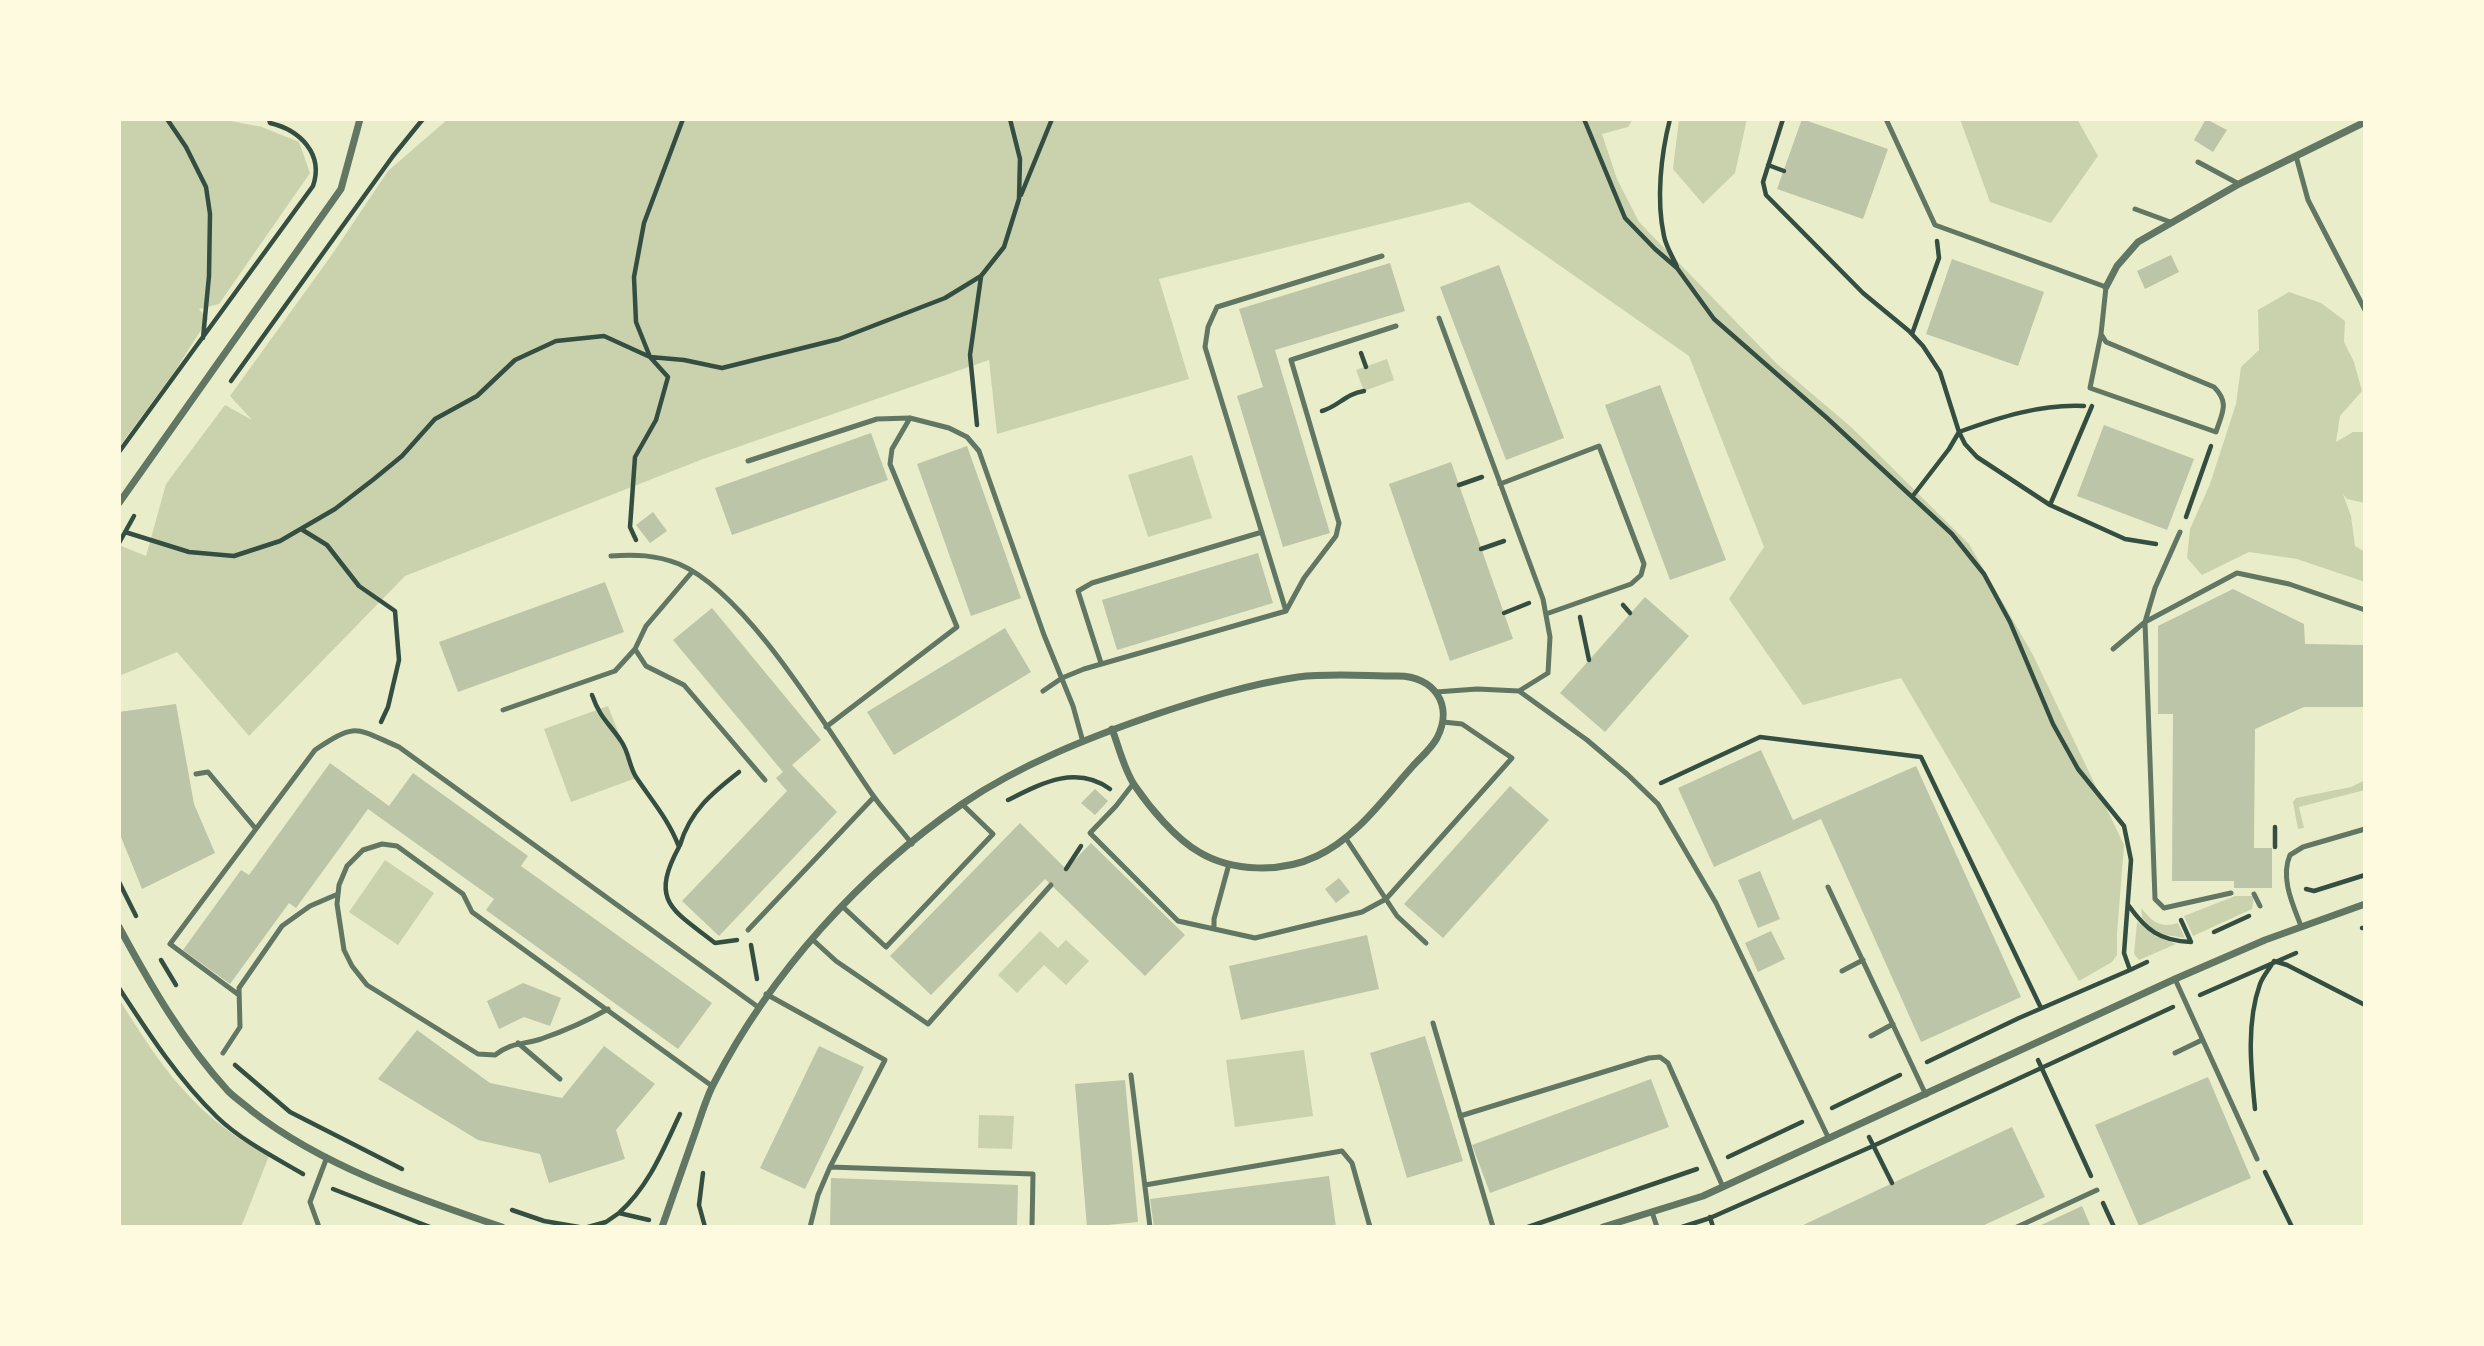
<!DOCTYPE html>
<style>
body{margin:0}
#map{position:relative;width:2484px;height:1346px;overflow:hidden;background:#e9edc9;font-family:"PT Sans Narrow",sans-serif}
canvas{display:block}
.frame{position:absolute;inset:0;border:121px solid #fefae0;pointer-events:none}
</style>
<div id="map">
<canvas width="2484" height="1346"></canvas>
<div class="frame"></div>
</div>
<script>
const ctx = document.querySelector('canvas').getContext('2d');
ctx.lineJoin = 'round';
function fill(path, color) { ctx.fillStyle = color; ctx.fill(path, 'evenodd'); }
function stroke(path, color, width, dash) { ctx.strokeStyle = color; ctx.lineWidth = width; ctx.lineCap = dash ? 'butt' : 'round'; ctx.setLineDash(dash || []); ctx.stroke(path); }
const green = new Path2D(`
 M 119,119 L 220,119 L 262,127 L 299,142 L 310,173 L 219,304 L 199,309 L 208,319 L 175,371 L 119,447 Z
 M 448,119 L 1633,119 L 1628,127 L 1602,134 L 1617,179 L 1639,222 L 1777,364 L 1851,427 L 1969,544 L 2033,655 L 2124,845 L 2117,934 L 2117,955 L 2112,962 L 2079,981 L 1901,678 L 1803,705 L 1729,599 L 1764,547 L 1689,356 L 1469,202 L 1159,279 L 1189,379 L 997,434 L 989,360 L 703,459 L 405,576 L 249,736 L 177,652 L 119,676 L 119,545 L 146,556 L 166,484 L 225,405 L 252,420 L 230,396 L 331,256 L 388,171 Z
 M 1679,119 L 1747,119 L 1735,173 L 1703,204 L 1673,169 Z
 M 1960,119 L 2077,119 L 2098,156 L 2051,223 L 1990,202 Z
 M 2289,292 L 2321,303 L 2345,321 L 2344,342 L 2354,362 L 2362,391 L 2340,416 L 2336,442 L 2353,432 L 2365,432 L 2365,503 L 2347,499 L 2343,494 L 2351,516 L 2355,546 L 2365,552 L 2365,582 L 2297,559 L 2249,552 L 2202,575 L 2187,558 L 2190,529 L 2210,484 L 2236,404 L 2241,367 L 2259,350 L 2258,310 Z
 M 1387,359 L 1394,380 L 1364,391 L 1356,370 Z
 M 1192,455 L 1212,518 L 1148,537 L 1128,475 Z
 M 608,706 L 636,778 L 571,802 L 544,729 Z
 M 2365,780 L 2365,790 L 2299,807 L 2304,828 L 2298,829 L 2293,802 L 2296,798 L 2351,787 Z
 M 385,860 L 434,893 L 398,945 L 349,912 Z
 M 2235,896 L 2254,896 L 2252,909 L 2193,936 L 2184,916 Z
 M 2141,908 C 2152,920 2157,929 2178,923 L 2185,938 L 2160,934 L 2143,922 Z
 M 2137,922 L 2155,936 L 2176,944 L 2139,960 L 2134,954 Z
 M 1040,931 L 1058,948 L 1066,940 L 1089,961 L 1066,985 L 1044,965 L 1017,993 L 998,975 Z
 M 119,999 C 162,1068 195,1117 269,1156 L 241,1227 L 119,1227 Z
 M 1304,1050 L 1313,1116 L 1235,1127 L 1226,1060 Z
 M 979,1115 L 1014,1116 L 1012,1149 L 978,1148 Z`);
const building = new Path2D(`
 M 1802,119 L 1888,149 L 1863,219 L 1777,189 Z
 M 2206,119 L 2227,130 L 2213,152 L 2194,140 Z
 M 2171,255 L 2179,272 L 2145,289 L 2137,271 Z
 M 1952,259 L 2044,292 L 2018,366 L 1926,334 Z
 M 1390,263 L 1405,311 L 1275,350 L 1330,533 L 1283,547 L 1237,396 L 1263,387 L 1239,309 Z
 M 1499,265 L 1564,438 L 1506,460 L 1440,287 Z
 M 1660,385 L 1726,560 L 1670,580 L 1605,405 Z
 M 2104,425 L 2194,459 L 2167,530 L 2077,496 Z
 M 871,433 L 888,480 L 732,535 L 715,488 Z
 M 967,446 L 1021,598 L 971,616 L 917,464 Z
 M 1451,462 L 1513,639 L 1450,661 L 1389,484 Z
 M 653,512 L 667,531 L 650,543 L 636,525 Z
 M 1258,553 L 1273,603 L 1117,650 L 1102,600 Z
 M 605,582 L 624,632 L 458,692 L 439,642 Z
 M 2233,589 L 2304,624 L 2305,644 L 2365,645 L 2365,707 L 2304,707 L 2255,729 L 2254,848 L 2272,848 L 2272,888 L 2234,888 L 2234,881 L 2172,881 L 2173,714 L 2158,714 L 2158,626 Z
 M 1645,597 L 1689,636 L 1605,732 L 1560,693 Z
 M 712,608 L 821,740 L 792,765 L 837,812 L 719,936 L 682,901 L 787,791 L 776,778 L 783,772 L 673,640 Z
 M 1005,628 L 1031,672 L 894,755 L 867,712 Z
 M 176,704 L 194,804 L 215,853 L 142,889 L 119,832 L 119,712 Z
 M 1761,750 L 1793,820 L 1916,766 L 2021,997 L 1921,1042 L 1821,819 L 1714,867 L 1678,788 Z
 M 330,763 L 389,806 L 413,773 L 528,856 L 521,866 L 712,1003 L 678,1049 L 486,910 L 494,899 L 368,809 L 296,908 L 289,903 L 230,984 L 183,950 L 241,870 L 249,875 Z
 M 1510,786 L 1549,820 L 1443,938 L 1404,904 Z
 M 1095,789 L 1108,801 L 1095,815 L 1081,803 Z
 M 1020,823 L 1066,869 L 1091,843 L 1185,935 L 1145,976 L 1045,879 L 931,995 L 890,956 Z
 M 1760,871 L 1780,919 L 1758,928 L 1738,880 Z
 M 1339,878 L 1350,892 L 1336,903 L 1325,889 Z
 M 1771,931 L 1785,959 L 1758,972 L 1745,943 Z
 M 1367,935 L 1379,989 L 1241,1020 L 1229,966 Z
 M 523,983 L 561,998 L 550,1026 L 524,1017 L 499,1029 L 487,1001 Z
 M 417,1030 L 490,1083 L 562,1098 L 604,1046 L 655,1084 L 616,1130 L 625,1159 L 549,1183 L 540,1154 L 478,1140 L 378,1079 Z
 M 1425,1036 L 1463,1161 L 1407,1178 L 1370,1053 Z
 M 819,1046 L 864,1067 L 805,1189 L 760,1168 Z
 M 2208,1077 L 2251,1178 L 2139,1226 L 2095,1125 Z
 M 1651,1079 L 1669,1127 L 1490,1193 L 1472,1145 Z
 M 1125,1080 L 1138,1222 L 1087,1227 L 1075,1084 Z
 M 2012,1127 L 2045,1197 L 1980,1227 L 1799,1227 Z
 M 1329,1176 L 1336,1227 L 1154,1227 L 1150,1199 Z
 M 831,1178 L 1018,1185 L 1017,1227 L 830,1227 Z
 M 2082,1206 L 2091,1227 L 2037,1227 Z`);
const path = new Path2D(`
 M 167,119 L 186,147 L 206,187 L 210,214 L 209,276 L 203,338
 M 683,119 L 644,223 L 634,277 L 636,322 L 650,357 L 684,360 L 722,368 L 839,339 L 945,298 L 981,276 L 1004,247 L 1019,199 L 1020,159 L 1010,119
 M 1584,119 L 1625,218 L 1655,249 L 1677,268 L 1714,319 L 1827,418 L 1952,534 L 1984,574 L 2010,622 L 2053,724 L 2078,769 L 2124,826 L 2131,860 L 2124,953 L 2130,970 L 2019,1018 L 1927,1062
 M 1670,119 C 1661,154 1656,200 1664,236 C 1666,247 1673,257 1677,267
 M 1783,119 L 1763,182 L 1766,195 L 1863,293 L 1909,331 L 1923,346 L 1940,372 L 1959,432 L 1949,449 L 1912,497
 M 1768,165 L 1784,171
 M 1021,195 L 1052,119
 M 1912,334 L 1939,258 L 1937,241
 M 1361,353 L 1366,367
 M 231,381 L 393,156 L 423,119
 M 2084,406 C 2041,404 2000,417 1959,432 L 1965,444 L 1977,457 L 2050,505 L 2125,539 L 2156,544
 M 1322,411 C 1339,406 1345,394 1364,391
 M 977,425 L 970,355 L 981,277
 M 119,452 L 313,186 C 324,154 300,130 270,123 L 269,119
 M 1459,485 L 1482,477
 M 2050,505 L 2092,406
 M 2186,517 L 2211,446
 M 301,529 L 327,545 L 359,586 L 395,611 L 399,660 L 388,707 L 381,722
 M 125,532 L 189,552 L 234,556 L 280,541 L 335,509 L 374,479 L 402,456 L 435,419 L 477,396 L 515,360 L 556,341 L 604,336 L 650,357 L 668,377 L 656,420 L 635,457 L 630,527 L 636,540
 M 119,543 L 134,516
 M 1481,549 L 1504,541
 M 1623,605 L 1630,613
 M 1504,613 L 1529,603
 M 1580,617 L 1589,660
 M 592,695 C 600,718 609,723 621,741 C 629,752 629,766 636,777 C 652,801 669,820 679,847 C 649,902 673,910 715,943 L 737,940
 M 1661,783 L 1760,737 L 1921,757 L 2041,1008
 M 1008,800 C 1040,784 1076,764 1110,789
 M 2275,827 L 2275,847
 M 680,845 C 690,811 712,793 739,772
 M 1066,869 L 1081,846
 M 119,882 L 136,916
 M 2306,889 L 2314,891 L 2365,875
 M 2129,906 C 2146,930 2160,941 2191,942 L 2181,920
 M 2362,928 L 2365,928
 M 2214,932 L 2249,916
 M 751,945 L 757,979
 M 161,960 L 176,985
 M 2130,970 L 2147,962
 M 119,988 C 149,1034 178,1079 217,1117 C 242,1141 274,1157 303,1174
 M 2200,995 L 2296,953
 M 2038,1060 L 2091,1176
 M 235,1065 L 290,1112 L 402,1169
 M 1832,1108 L 1900,1075
 M 2255,1109 C 2251,1069 2246,1023 2260,984 C 2263,976 2270,968 2274,961 L 2287,965 L 2365,1005
 M 1869,1137 L 1892,1183
 M 1728,1157 L 1802,1122
 M 2265,1172 L 2292,1227
 M 703,1173 L 699,1205 L 705,1227
 M 333,1189 L 430,1227
 M 2103,1203 L 2114,1227
 M 512,1210 L 544,1221 L 579,1227
 M 619,1213 C 649,1186 663,1150 680,1114
 M 1710,1217 L 1713,1227
 M 588,1227 L 606,1222 L 619,1213 L 649,1220
 M 1528,1227 L 1697,1169
 M 1682,1227 L 1710,1218 L 1873,1146 L 2173,1007`);
const service = new Path2D(`
 M 1886,119 L 1935,225 L 2106,287 L 2101,334 L 2090,388 L 2216,432 C 2222,413 2230,403 2214,387 L 2106,342 L 2101,334
 M 2296,156 L 2308,200 L 2365,310
 M 2198,162 L 2239,184
 M 2135,209 L 2173,223
 M 1439,318 L 1543,599 L 1550,637 L 1548,673 L 1519,691
 M 748,461 L 877,419 L 910,418 L 949,428 L 967,437 L 979,451 L 1044,635 L 1073,706 L 1083,742
 M 1500,484 L 1599,446 L 1644,564 L 1641,575 L 1631,584 L 1546,614
 M 611,556 C 635,554 656,555 679,564 C 749,594 828,731 872,794 C 884,811 899,827 912,844
 M 1286,611 L 1304,578 L 1336,536 L 1339,523 L 1291,360 L 1396,326
 M 635,649 L 646,666 L 684,685 L 765,780
 M 2113,649 L 2145,622 L 2155,588 L 2180,532
 M 1101,663 L 1078,591 L 1092,583 L 1262,532
 M 1043,691 L 1062,678 L 1084,669 L 1286,611 L 1205,347 L 1208,327 L 1217,307 L 1382,256
 M 1436,692 L 1477,689 L 1519,691 L 1587,740 L 1627,774 L 1658,804 L 1716,903 L 1829,1139
 M 503,710 L 615,671 L 635,649 L 646,626 L 692,572
 M 826,727 L 957,627 L 890,464 L 892,449 L 910,418
 M 196,774 L 208,772 L 256,829
 M 1133,784 L 1116,806 L 1090,833 L 1178,921 L 1255,938 L 1362,912 L 1386,899 L 1512,758 L 1462,724 L 1443,722
 M 1345,837 L 1397,916 L 1426,943
 M 1828,887 L 1926,1095
 M 2231,893 L 2164,908 L 2155,899 L 2145,622 L 2237,573 L 2289,584 L 2365,610
 M 2254,894 L 2260,906
 M 843,907 L 886,947 L 993,834 L 962,804
 M 2301,926 C 2293,905 2280,878 2290,855 L 2303,847 L 2365,829
 M 1214,929 L 1214,919 L 1229,864
 M 748,930 L 874,797
 M 812,939 L 836,961 L 928,1024 L 1051,885
 M 1842,971 L 1863,960
 M 2175,979 L 2257,1159
 M 766,994 L 885,1060 L 830,1167 L 1033,1174 L 1032,1227
 M 239,995 L 170,944 L 315,750 C 357,722 355,728 399,747 L 758,1007
 M 608,1009 C 587,1021 564,1031 541,1039 C 522,1045 512,1042 495,1055 L 478,1054 L 367,985 L 352,966 L 344,950 L 337,904 L 339,885 L 347,866 L 363,850 L 382,844 L 397,846 L 463,894 L 472,912 L 712,1086
 M 1433,1023 L 1493,1227
 M 1871,1036 L 1893,1024
 M 518,1043 L 560,1079
 M 223,1053 L 240,1027 L 239,988 L 282,926 L 310,906 L 338,894
 M 2175,1053 L 2202,1040
 M 1131,1075 L 1150,1227
 M 1460,1116 L 1649,1058 L 1660,1057 L 1668,1063 L 1723,1187
 M 1145,1185 L 1342,1151 L 1352,1163 L 1370,1227
 M 1652,1212 L 1657,1227
 M 319,1227 L 310,1202 L 327,1157
 M 810,1227 L 818,1195 L 830,1167
 M 2017,1227 L 2097,1190`);
const minor = new Path2D(`
 M 2106,287 L 2117,266 L 2138,242 L 2239,184 L 2365,122
 M 119,503 L 341,189 L 360,119
 M 119,927 C 150,984 183,1042 228,1091 C 235,1098 244,1104 252,1111 C 322,1166 419,1199 502,1227
 M 662,1227 C 673,1196 684,1164 695,1133 C 701,1116 706,1098 714,1083 C 771,973 860,874 962,804 C 1021,764 1090,737 1157,714 C 1202,699 1250,684 1298,677 C 1330,673 1365,676 1398,676 C 1434,676 1454,705 1437,738 C 1431,749 1420,758 1412,767 C 1384,798 1356,838 1317,856 C 1282,873 1232,872 1199,852 C 1176,839 1150,808 1135,786 C 1124,770 1119,747 1112,729
 M 1603,1227 L 1703,1196 L 2175,979 L 2265,940 L 2365,904`);
fill(green, '#cad2ad');
fill(building, '#bcc5a7');
stroke(path, '#344e41', 4.5);
stroke(service, '#617663', 5);
stroke(minor, '#617663', 7);
</script>
